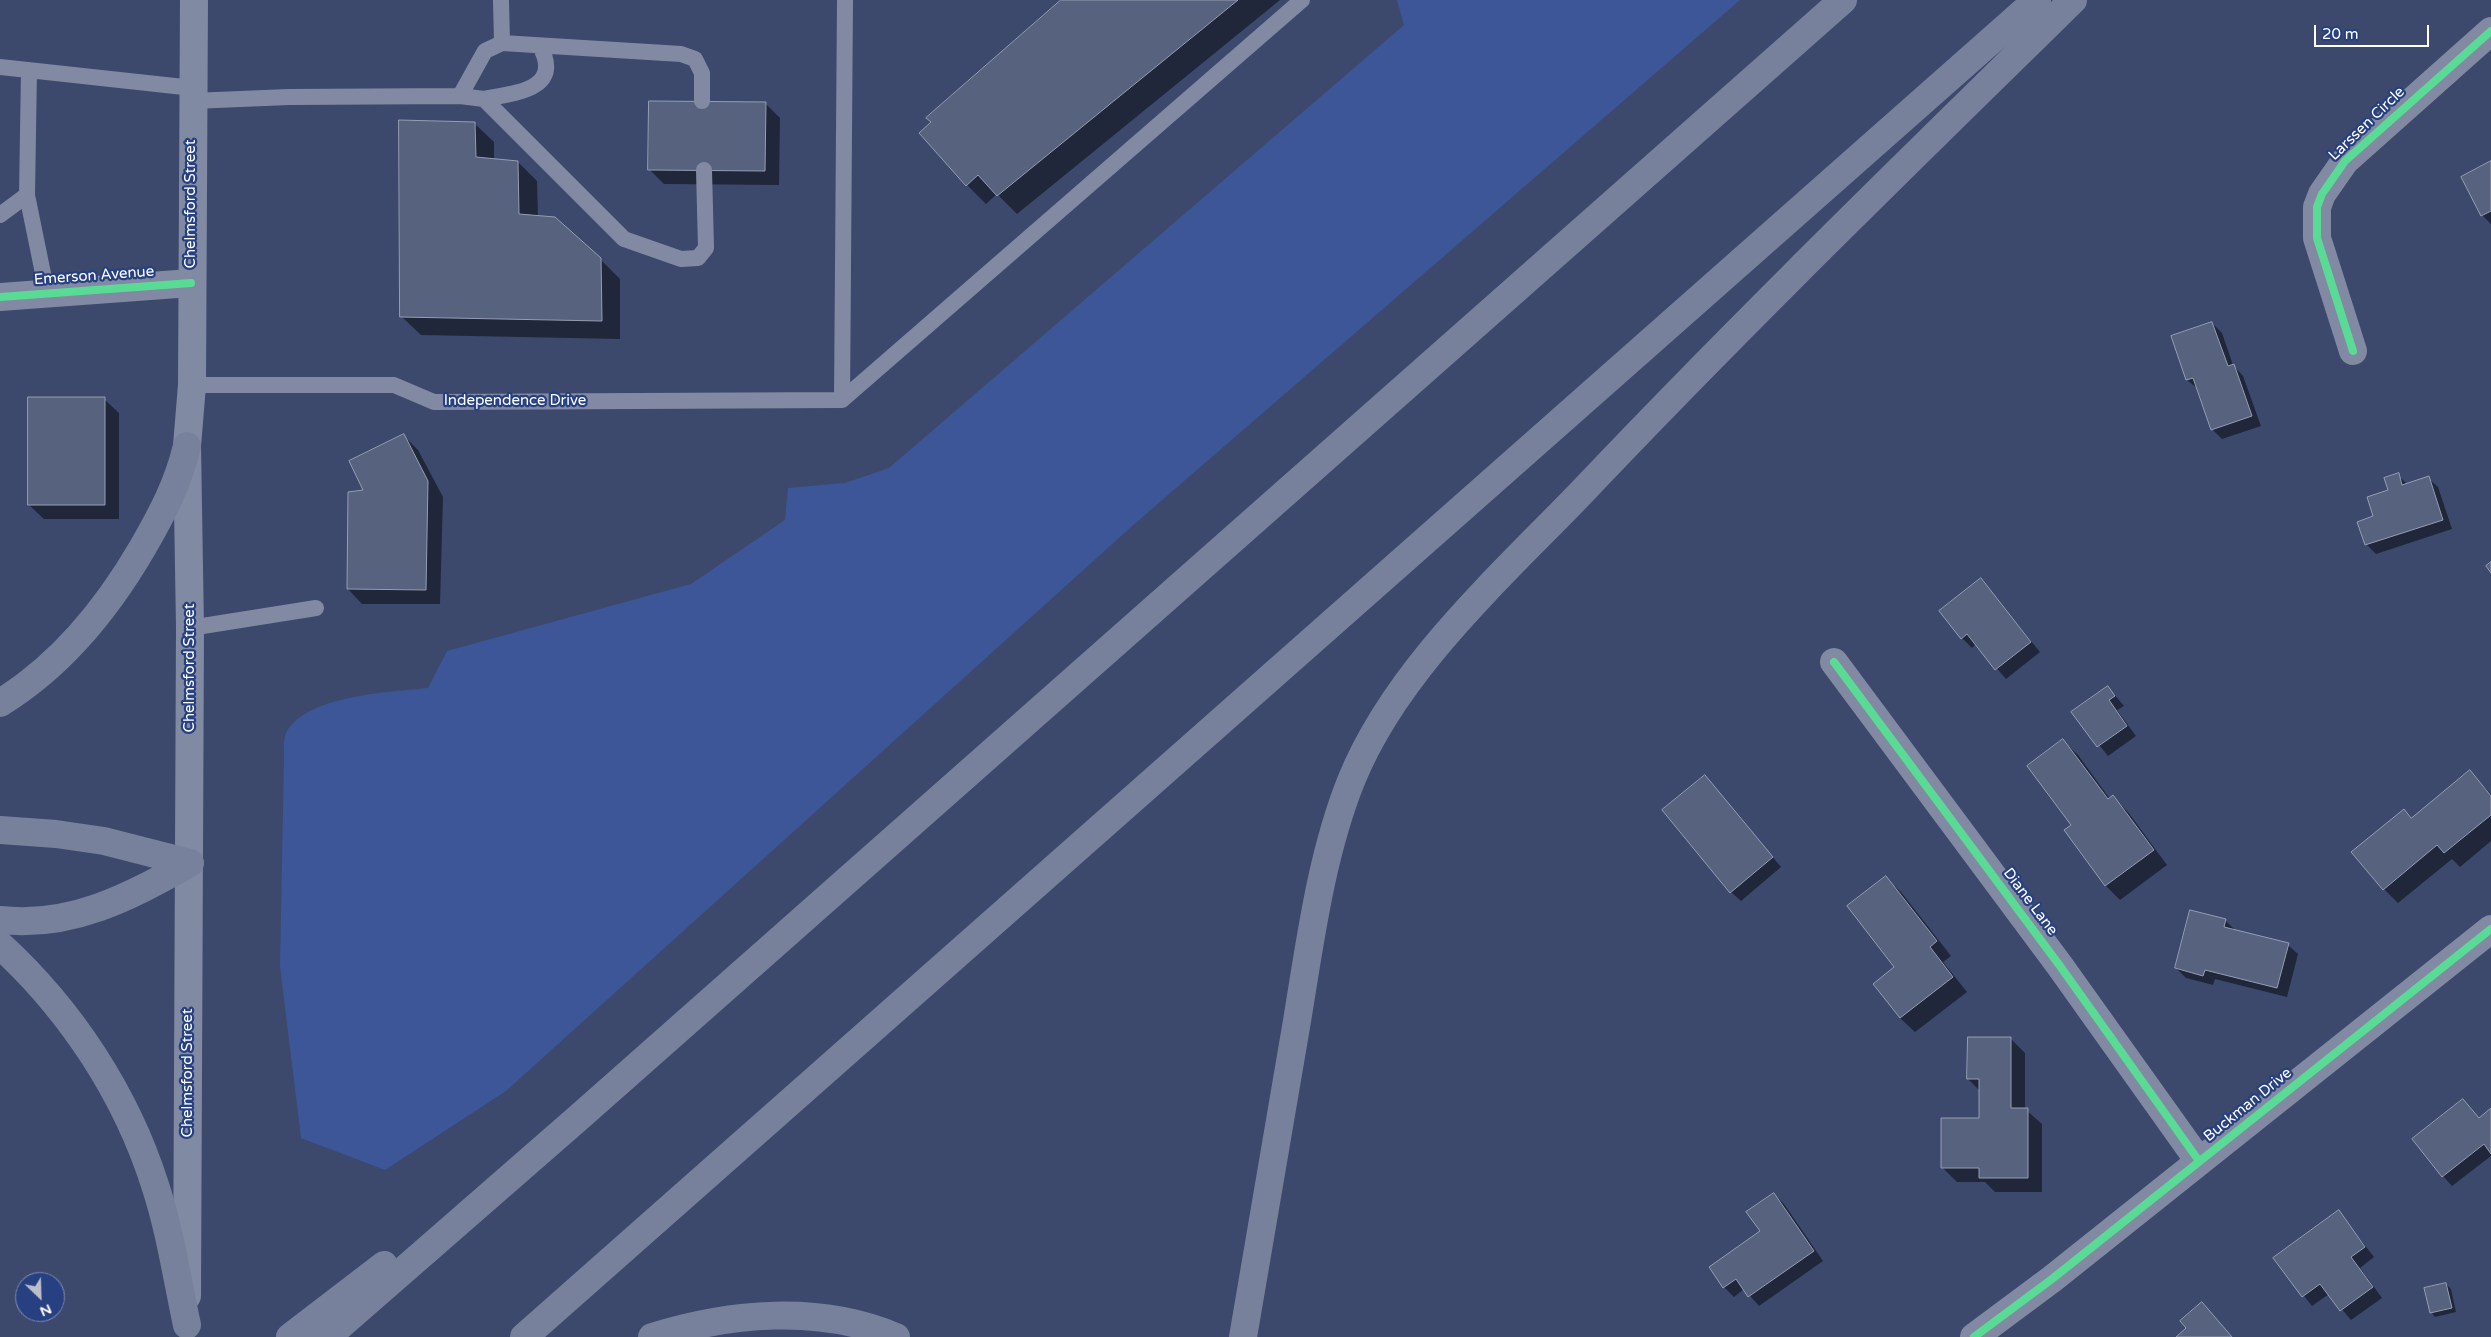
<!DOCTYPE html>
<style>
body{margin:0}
#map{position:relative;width:2491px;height:1337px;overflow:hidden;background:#3c496d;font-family:"Varela Round",sans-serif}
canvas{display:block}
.north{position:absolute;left:15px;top:1272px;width:50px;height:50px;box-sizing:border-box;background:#274082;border:1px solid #7d8cb4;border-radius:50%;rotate:156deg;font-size:14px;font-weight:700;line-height:20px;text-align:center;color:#fff}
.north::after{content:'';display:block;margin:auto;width:18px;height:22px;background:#bbbfcc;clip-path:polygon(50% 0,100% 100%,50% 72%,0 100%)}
.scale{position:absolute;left:2314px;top:25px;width:115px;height:22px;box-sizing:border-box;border:2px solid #fff;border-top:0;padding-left:6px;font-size:15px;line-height:18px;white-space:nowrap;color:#fff;-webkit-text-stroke:4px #274082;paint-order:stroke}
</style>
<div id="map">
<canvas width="2491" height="1337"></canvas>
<div class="north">N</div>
<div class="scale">20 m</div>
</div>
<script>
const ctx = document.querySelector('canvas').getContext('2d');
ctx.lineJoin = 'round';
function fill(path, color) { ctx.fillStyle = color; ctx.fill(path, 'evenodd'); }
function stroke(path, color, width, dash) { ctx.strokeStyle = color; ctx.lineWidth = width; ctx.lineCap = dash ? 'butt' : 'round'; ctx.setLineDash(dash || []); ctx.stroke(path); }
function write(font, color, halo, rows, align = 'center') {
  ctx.font = font + ' "Varela Round",sans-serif'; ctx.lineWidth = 4.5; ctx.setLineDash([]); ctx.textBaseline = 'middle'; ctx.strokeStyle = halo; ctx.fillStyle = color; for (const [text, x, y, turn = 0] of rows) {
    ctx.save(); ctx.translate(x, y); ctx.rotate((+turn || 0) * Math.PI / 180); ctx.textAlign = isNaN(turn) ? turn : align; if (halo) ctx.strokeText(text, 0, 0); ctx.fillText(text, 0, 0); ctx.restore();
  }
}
const green = new Path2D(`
 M 1397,0 L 1740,0 L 1131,527 L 506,1091 L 385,1170 L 301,1138 L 280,966 L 284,760 C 284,752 283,740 286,733 C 306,695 390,692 428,688 L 447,651 L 691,584 L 785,520 L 788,488 L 845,483 L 889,468 L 1404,25 Z`);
const shadow = new Path2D(`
 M 1063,0 L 1280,0 L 1017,214 L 997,194 L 986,204 L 967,185 Z
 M 765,103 L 780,118 L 779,185 L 664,184 L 649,169 Z
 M 475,124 L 494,142 L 494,160 L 518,162 L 537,181 L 538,217 L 600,259 L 620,279 L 620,339 L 421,335 L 402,317 Z
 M 2491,163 L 2491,224 L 2482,215 Z
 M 2212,323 L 2222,333 L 2233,365 L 2243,376 L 2261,426 L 2222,439 L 2212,429 L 2198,389 L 2187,380 Z
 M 104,399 L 119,413 L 119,519 L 44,519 L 29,505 Z
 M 404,436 L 418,450 L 443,497 L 440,604 L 362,604 L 348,589 L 365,491 Z
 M 2398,475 L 2408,485 L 2428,478 L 2438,487 L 2452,529 L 2376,554 L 2366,544 L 2375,517 Z
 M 1981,580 L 2040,652 L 2006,679 L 1976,644 L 1972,648 L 1962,638 Z
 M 2108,687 L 2124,706 L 2117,710 L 2136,736 L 2108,756 L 2073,712 Z
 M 2063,741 L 2078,755 L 2110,799 L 2113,797 L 2128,812 L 2167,865 L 2120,900 L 2106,886 L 2073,825 Z
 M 2470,772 L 2491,794 L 2491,841 L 2460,867 L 2452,859 L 2398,903 L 2384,889 L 2404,810 L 2412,819 Z
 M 1705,776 L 1781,867 L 1741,901 L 1731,892 Z
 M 1886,878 L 1901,892 L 1951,956 L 1943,962 L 1967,992 L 1915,1032 L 1900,1018 Z
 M 2225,920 L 2235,930 L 2288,945 L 2298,954 L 2287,997 L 2215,979 L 2213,985 L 2186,978 L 2176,968 Z
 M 2011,1039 L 2025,1053 L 2025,1109 L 2042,1124 L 2042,1192 L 1995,1192 L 1985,1182 L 1957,1182 L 1943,1168 L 1980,1119 L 1980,1091 L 1968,1079 Z
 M 2463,1100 L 2480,1119 L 2491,1110 L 2491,1156 L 2452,1186 L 2443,1176 Z
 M 1774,1194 L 1784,1204 L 1823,1261 L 1759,1306 L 1744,1289 L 1734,1297 L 1724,1287 L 1761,1232 Z
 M 2339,1212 L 2374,1257 L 2360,1268 L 2382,1298 L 2351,1320 L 2329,1294 L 2312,1306 L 2275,1259 Z
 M 2446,1284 L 2451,1289 L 2456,1312 L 2435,1317 L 2431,1312 Z`);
const building = new Path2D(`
 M 1061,0 L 1238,0 L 997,196 L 978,175 L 966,186 L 919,133 L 931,122 L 926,118 Z
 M 649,101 L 766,102 L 765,171 L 648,170 Z
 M 399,120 L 475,122 L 476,157 L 518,161 L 519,214 L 555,217 L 601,258 L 602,321 L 400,317 Z
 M 2491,161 L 2491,211 L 2481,216 L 2461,177 Z
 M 2212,322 L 2228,366 L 2234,364 L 2252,416 L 2211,430 L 2193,378 L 2186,380 L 2171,336 Z
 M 28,397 L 105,397 L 105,505 L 28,505 Z
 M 404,434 L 428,481 L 426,590 L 347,589 L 348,492 L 363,490 L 349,461 Z
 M 2399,473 L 2402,485 L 2429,476 L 2443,520 L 2365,545 L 2357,522 L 2373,516 L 2367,497 L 2388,490 L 2384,478 Z
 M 2491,562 L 2491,573 L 2486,566 Z
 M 1981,578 L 2031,642 L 1995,670 L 1967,634 L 1961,639 L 1939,611 Z
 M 2108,686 L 2115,696 L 2109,700 L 2127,726 L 2097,747 L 2071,712 Z
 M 2063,739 L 2108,799 L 2113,795 L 2154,850 L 2105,886 L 2064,830 L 2071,825 L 2027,766 Z
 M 2470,770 L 2491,796 L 2491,815 L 2444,853 L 2437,845 L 2383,890 L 2351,852 L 2404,809 L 2411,818 Z
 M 1705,775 L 1773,857 L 1730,893 L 1662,810 Z
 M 1886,876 L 1937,941 L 1930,947 L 1953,977 L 1900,1018 L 1873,984 L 1894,967 L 1847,906 Z
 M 2190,910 L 2226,919 L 2224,927 L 2289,943 L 2277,988 L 2205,970 L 2203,976 L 2175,968 Z
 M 1968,1037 L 2011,1037 L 2011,1108 L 2028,1108 L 2028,1178 L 1979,1178 L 1979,1168 L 1941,1168 L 1941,1118 L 1979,1118 L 1979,1079 L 1967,1079 Z
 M 2463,1099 L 2479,1118 L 2491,1108 L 2491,1154 L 2484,1144 L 2442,1177 L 2412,1139 Z
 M 1774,1193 L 1814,1251 L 1748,1297 L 1736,1279 L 1723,1288 L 1709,1267 L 1760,1231 L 1746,1212 Z
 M 2339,1210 L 2365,1247 L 2351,1257 L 2373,1287 L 2340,1311 L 2320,1284 L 2302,1297 L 2273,1258 Z
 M 2446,1283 L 2452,1308 L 2430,1313 L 2424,1288 Z
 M 2202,1302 L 2232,1337 L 2176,1337 L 2186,1328 L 2180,1321 Z`);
const service = new Path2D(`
 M 501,0 L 502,43
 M 0,67 L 193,88
 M 29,70 L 27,195 L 47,293
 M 460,96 L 485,51 L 502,43 L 681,54 L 695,59 L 702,73 L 702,101
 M 484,99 C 515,93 563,90 540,46
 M 192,101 L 289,97 L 460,96 L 484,99 L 624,239 L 681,259 L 698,258 L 706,248 L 704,170
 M 0,215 L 27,195
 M 192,385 L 394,385 L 434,402 L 842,400
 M 842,400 L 1302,0
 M 842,400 L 845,0
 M 190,628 L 316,608`);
const minor = new Path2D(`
 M 0,297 L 191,283
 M 2353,351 L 2317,238 L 2317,207 L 2322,194 L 2345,161 L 2491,31
 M 1834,662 L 2060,966 L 2199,1161
 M 1974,1337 L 2052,1279 L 2491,929`);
const primary = new Path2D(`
 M 187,1296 L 190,628 L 187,446 L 192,385 L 194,0`);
const motorway = new Path2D(`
 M 0,703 C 62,665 107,609 143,547 C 162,514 178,484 187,446
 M 0,830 L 56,834 L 104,841 L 190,863
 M 0,920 C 72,928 129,897 190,863
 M 0,945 C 71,1010 126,1094 155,1185 C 170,1230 177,1279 187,1325
 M 290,1337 L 384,1265
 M 327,1337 L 577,1119 L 1843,0
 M 524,1337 L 2037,0
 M 652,1337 C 729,1313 819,1304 896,1337
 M 1243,1337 C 1261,1232 1279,1127 1297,1021 C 1310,942 1321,856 1351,781 C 1395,671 1499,578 1580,494 C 1740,325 1907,163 2073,0`);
const cycleway = new Path2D(`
 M 0,297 L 191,283
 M 2353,351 L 2317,238 L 2317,207 L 2322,194 L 2345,161 L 2491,31
 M 1834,662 L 2060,966 L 2199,1161
 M 1974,1337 L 2052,1279 L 2491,929`);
const streetNames = [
 ["Larssen Circle",2367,124,-44],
 ["Chelmsford Street",191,204,-90],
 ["Emerson Avenue",94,276,-4],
 ["Independence Drive",515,401],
 ["Chelmsford Street",190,668,-90],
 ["Diane Lane",2030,902,53],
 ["Chelmsford Street",188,1073,-90],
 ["Buckman Drive",2248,1105,-39]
];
fill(green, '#3c5698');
fill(shadow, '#0007');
fill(building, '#57627f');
stroke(building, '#959db2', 1);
stroke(service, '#828aa3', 16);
stroke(minor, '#828aa3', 28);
stroke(primary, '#808aa2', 28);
stroke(motorway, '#78819b', 28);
stroke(cycleway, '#5adb95', 8);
write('15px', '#fff', '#274082', streetNames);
</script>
